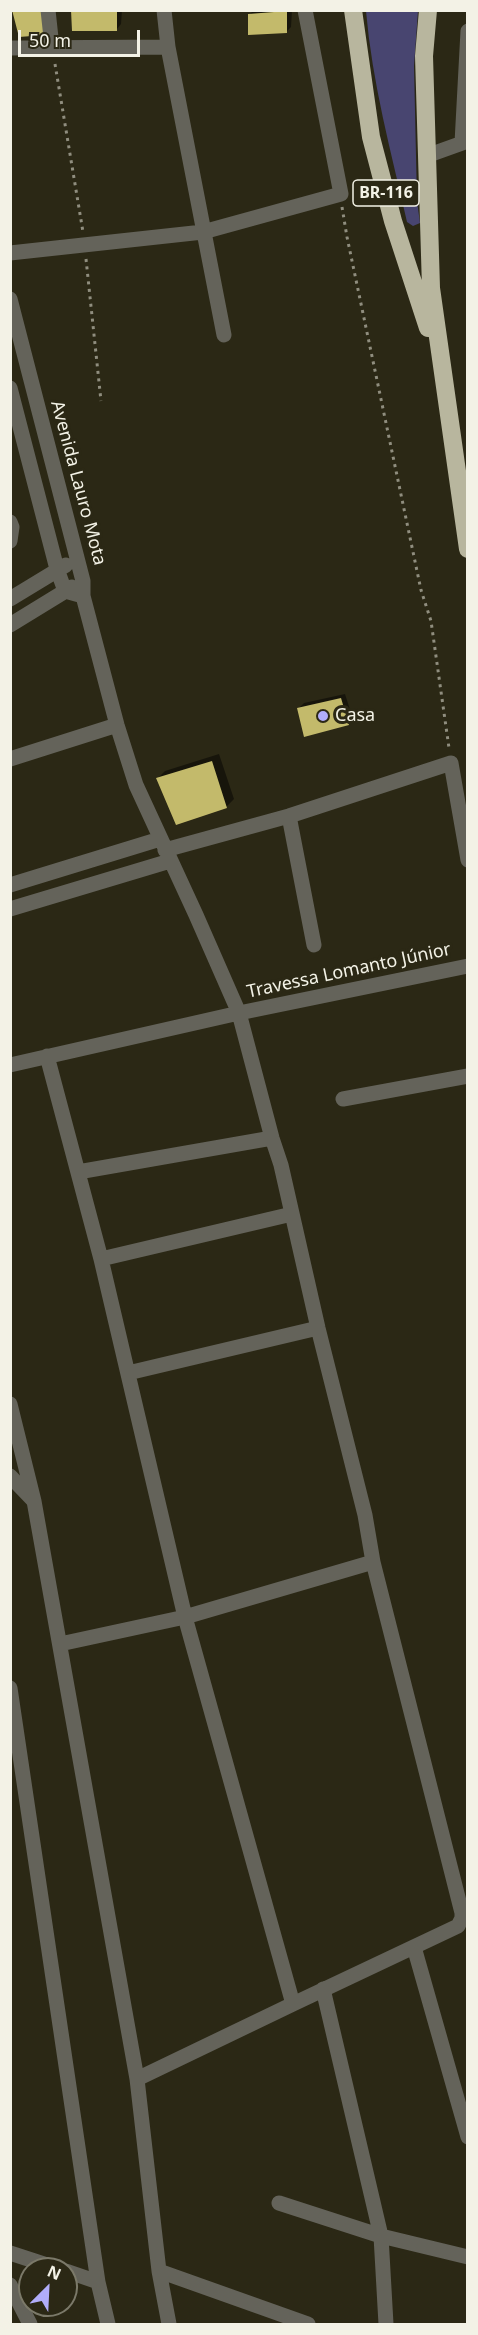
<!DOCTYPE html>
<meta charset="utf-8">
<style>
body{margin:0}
#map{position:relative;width:478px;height:2335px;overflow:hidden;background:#2b2815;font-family:"Noto Sans",sans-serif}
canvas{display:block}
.frame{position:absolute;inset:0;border:12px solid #f3f2e6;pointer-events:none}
.north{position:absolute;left:18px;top:2257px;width:60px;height:60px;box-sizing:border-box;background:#2b2815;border:2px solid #7b7969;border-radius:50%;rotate:24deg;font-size:16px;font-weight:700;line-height:24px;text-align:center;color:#f3f2e6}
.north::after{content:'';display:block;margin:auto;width:21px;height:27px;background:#b1adfa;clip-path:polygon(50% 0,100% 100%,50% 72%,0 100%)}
.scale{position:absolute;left:18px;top:30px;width:122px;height:27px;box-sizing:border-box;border:3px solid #f3f2e6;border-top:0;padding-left:8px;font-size:18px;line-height:21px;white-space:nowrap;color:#f3f2e6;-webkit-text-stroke:4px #2b2815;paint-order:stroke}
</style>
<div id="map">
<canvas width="478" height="2335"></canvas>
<div class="frame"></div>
<div class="north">N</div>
<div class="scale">50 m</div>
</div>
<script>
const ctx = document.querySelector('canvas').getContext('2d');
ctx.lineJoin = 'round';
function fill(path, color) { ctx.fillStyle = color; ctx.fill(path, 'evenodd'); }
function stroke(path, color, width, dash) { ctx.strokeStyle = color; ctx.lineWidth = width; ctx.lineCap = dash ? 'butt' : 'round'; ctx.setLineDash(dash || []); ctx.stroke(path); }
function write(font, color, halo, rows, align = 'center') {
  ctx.font = font + ' "Noto Sans",sans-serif'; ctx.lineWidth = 6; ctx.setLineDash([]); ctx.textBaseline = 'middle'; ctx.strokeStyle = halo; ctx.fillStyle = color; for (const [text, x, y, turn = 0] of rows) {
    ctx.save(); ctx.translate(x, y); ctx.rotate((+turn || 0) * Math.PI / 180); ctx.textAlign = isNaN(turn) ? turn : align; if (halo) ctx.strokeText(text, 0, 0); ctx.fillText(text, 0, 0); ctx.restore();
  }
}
const green = new Path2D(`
 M 366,11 L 418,11 L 414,66 L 417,201 L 420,223 L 413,226 L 407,222 C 391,152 372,82 366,11 Z`);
const shadow = new Path2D(`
 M 73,10 L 122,10 L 121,24 L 117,29 Z
 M 254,10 L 292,10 L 291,27 L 286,32 L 250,14 Z
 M 345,694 L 353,719 L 348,724 L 299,708 L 304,703 Z
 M 219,754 L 234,799 L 227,806 L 177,823 L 158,778 L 165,771 Z`);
const building = new Path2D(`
 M 12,10 L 43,10 L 45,35 L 19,37 Z
 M 71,10 L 117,10 L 117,31 L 72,31 Z
 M 287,11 L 287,33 L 248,35 L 248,14 Z
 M 341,698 L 349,725 L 304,737 L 297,708 Z
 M 212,761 L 227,808 L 176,825 L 156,778 Z`);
const path = new Path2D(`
 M 55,64 L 83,232
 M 342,207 L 347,237 L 421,590 L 431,621 L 449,748
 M 86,259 L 101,401`);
const minor = new Path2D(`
 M 48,10 L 52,47
 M 164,10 L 168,47 L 224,335
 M 10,48 L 168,47
 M 462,143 L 468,31
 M 429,155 L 468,141
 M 10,253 L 203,232 L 341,194 L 305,10
 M 10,299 L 83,581 L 83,596 L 117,725 L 136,785 L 196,915 L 239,1013 L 272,1138 L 281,1165 L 318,1328 L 365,1515 L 373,1562 L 462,1913 L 462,1918 L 458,1926 L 293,2004
 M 10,388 L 57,569 L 65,591 L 83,596
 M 10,522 L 12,527 L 10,541
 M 10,599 L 66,565
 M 10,625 L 72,587
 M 10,759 L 117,725
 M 289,816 L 314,945
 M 165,850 L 289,816 L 451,763 L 468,860
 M 10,885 L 160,839
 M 10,909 L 170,861
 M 47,1056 L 101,1259 L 185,1617 L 293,2004 L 137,2079
 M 10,1065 L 239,1013 L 468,966
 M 343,1099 L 468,1076
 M 78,1172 L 272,1138
 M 101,1259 L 292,1214
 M 128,1373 L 318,1328
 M 10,1404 L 34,1501 L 137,2079 L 159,2271 L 169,2324
 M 10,1476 L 34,1501
 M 60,1644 L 185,1617 L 373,1562
 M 10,1688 L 98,2282 L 108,2324
 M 414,1947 L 468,2137
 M 323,1989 L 381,2236 L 386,2324
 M 279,2203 L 381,2236 L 468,2257
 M 10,2253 L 59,2269
 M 66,2271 L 98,2282
 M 159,2271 L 308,2324
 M 10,2285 L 30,2324`);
const highway = new Path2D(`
 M 353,10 L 371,137 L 393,221 L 428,328
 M 428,10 L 424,56 L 431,288 L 468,549`);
const markers = [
 [323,716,6,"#b1adfa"]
];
const shields = [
 [386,193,66]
];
const shieldNames = [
 ["BR-116",386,193]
];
const streetNames = [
 ["Avenida Lauro Mota",78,483,75],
 ["Travessa Lomanto Júnior",349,971,-12]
];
const poiNames = [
 ["Casa",335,716]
];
fill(green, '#484570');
fill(shadow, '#0007');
fill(building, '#c3ba6b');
stroke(path, '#908e7f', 3, [3, 4.5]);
stroke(minor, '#64635a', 15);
stroke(highway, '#b8b69e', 18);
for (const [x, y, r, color] of markers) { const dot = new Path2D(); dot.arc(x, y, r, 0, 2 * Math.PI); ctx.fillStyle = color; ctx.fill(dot); stroke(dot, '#2b2815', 2); }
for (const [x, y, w] of shields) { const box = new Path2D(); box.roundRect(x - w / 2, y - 13, w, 26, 4.5); ctx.fillStyle = '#2b2815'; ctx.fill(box); stroke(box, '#f3f2e6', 1.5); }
write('bold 16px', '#f3f2e6', null, shieldNames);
write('18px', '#f3f2e6', '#2b2815', streetNames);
write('18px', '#f3f2e6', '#2b2815', poiNames, 'left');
</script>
